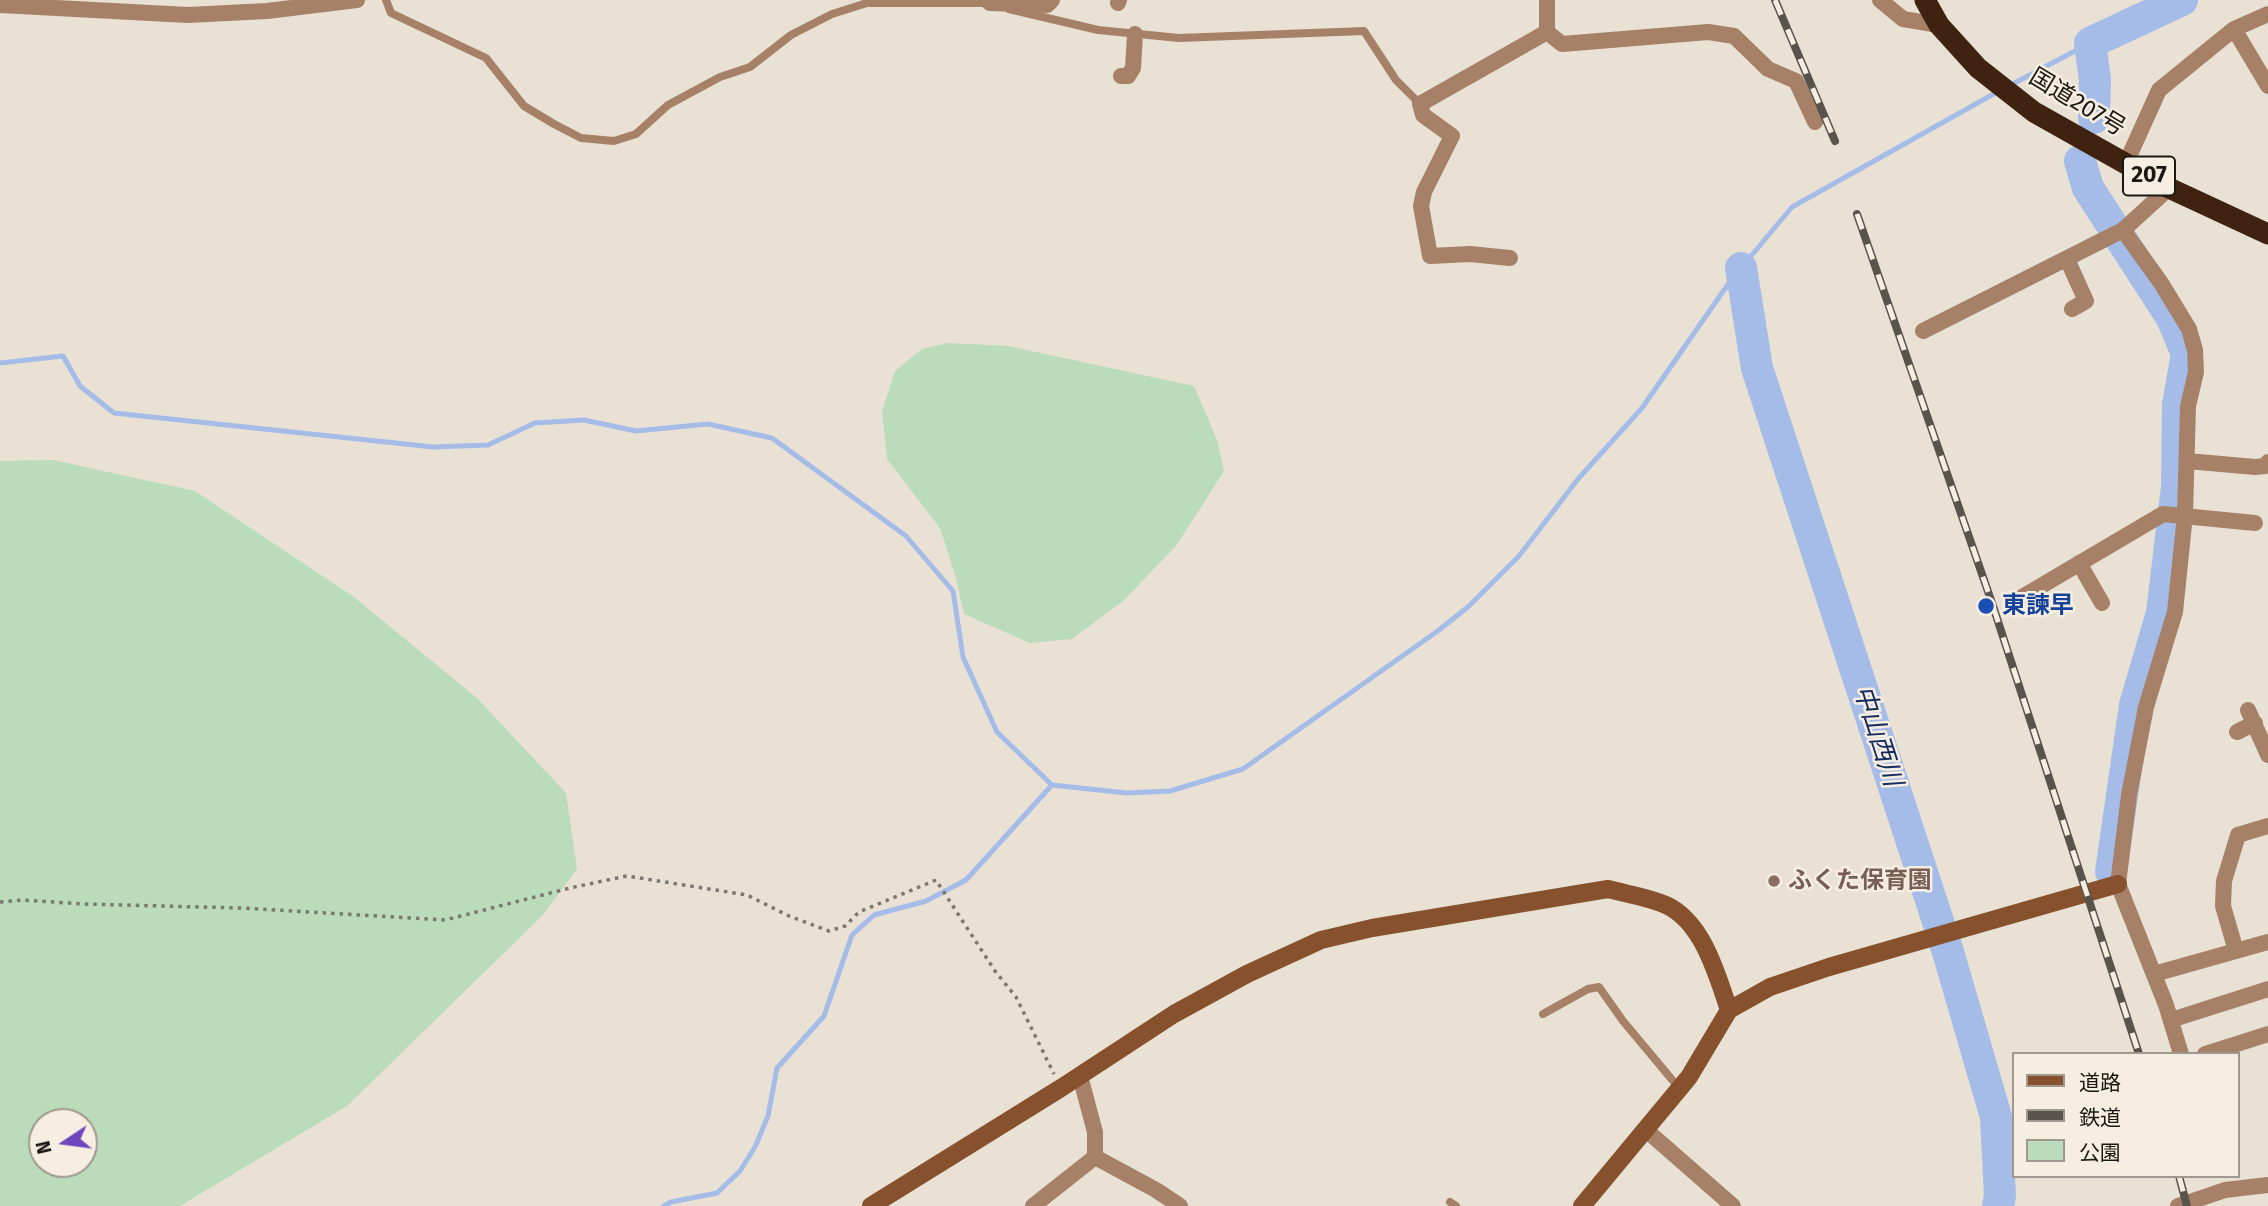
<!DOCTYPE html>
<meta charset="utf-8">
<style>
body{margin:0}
#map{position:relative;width:2268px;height:1206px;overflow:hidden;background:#e8e1d4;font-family:"Fira Sans","Noto Sans JP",sans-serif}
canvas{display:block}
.legend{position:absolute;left:2012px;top:1052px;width:228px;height:126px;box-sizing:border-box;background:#f6eee1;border:2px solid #9e988f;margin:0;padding:9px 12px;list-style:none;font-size:21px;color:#1b1814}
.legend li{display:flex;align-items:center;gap:14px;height:35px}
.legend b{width:35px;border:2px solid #9e988f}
.north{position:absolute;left:28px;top:1108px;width:70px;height:70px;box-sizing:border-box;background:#f6eee1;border:2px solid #9e988f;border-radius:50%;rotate:257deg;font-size:19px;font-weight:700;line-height:28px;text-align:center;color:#1b1814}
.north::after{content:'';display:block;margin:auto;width:24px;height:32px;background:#6f46be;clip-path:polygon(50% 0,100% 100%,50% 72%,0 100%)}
</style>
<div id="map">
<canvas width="2268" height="1206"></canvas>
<ul class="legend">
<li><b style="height:9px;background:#86512c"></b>道路</li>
<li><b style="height:9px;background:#58544d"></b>鉄道</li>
<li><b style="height:19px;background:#bbdcba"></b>公園</li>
</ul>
<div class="north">N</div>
</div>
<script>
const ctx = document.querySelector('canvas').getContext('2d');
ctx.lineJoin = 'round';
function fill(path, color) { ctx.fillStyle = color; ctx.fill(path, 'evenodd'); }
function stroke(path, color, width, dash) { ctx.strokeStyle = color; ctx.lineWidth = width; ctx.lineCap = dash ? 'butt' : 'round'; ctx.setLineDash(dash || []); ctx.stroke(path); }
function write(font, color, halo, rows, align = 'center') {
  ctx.font = font + ' "Fira Sans","Noto Sans JP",sans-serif'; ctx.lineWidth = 5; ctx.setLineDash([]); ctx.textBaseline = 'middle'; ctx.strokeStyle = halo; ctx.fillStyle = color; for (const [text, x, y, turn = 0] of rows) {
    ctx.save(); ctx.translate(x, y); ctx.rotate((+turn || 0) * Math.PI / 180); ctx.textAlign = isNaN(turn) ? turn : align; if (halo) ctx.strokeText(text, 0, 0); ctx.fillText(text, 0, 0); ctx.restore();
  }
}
const green = new Path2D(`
 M 948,343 L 1008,346 L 1194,386 L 1217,440 L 1224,471 L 1176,546 L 1123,601 L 1072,639 L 1030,643 L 964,614 L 956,578 L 940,528 L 887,459 L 882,411 L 895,371 L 922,349 Z
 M 53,460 L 195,491 L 354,597 L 478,699 L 566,793 L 577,869 L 542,916 L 347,1106 L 180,1206 L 0,1206 L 0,461 ZM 42,1122 L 84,1122 L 84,1164 L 42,1164 Z`);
const stream = new Path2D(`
 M 2009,86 L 2090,43
 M 0,363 L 63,356 L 80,386 L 114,413 L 433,447 L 488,445 L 535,423 L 584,420 L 636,431 L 708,424 L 772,438 L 906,536 L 953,591 L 963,657 L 997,732 L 1052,785 L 1127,793 L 1170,791 L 1243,769 L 1439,630 L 1469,606 L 1519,556 L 1578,479 L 1642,408 L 1731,280 L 1792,207 L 1997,92
 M 664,1206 L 671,1202 L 717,1193 L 740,1171 L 755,1147 L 768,1116 L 777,1068 L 824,1016 L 852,935 L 874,915 L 926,901 L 966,880 L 1052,785`);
const river = new Path2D(`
 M 2094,118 L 2095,80 L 2090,43 L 2182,0
 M 2080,161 L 2088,188 L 2172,318 L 2187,354 L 2178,404 L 2177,487 L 2162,613 L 2135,705 L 2111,872
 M 1741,268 L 1757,368 L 1948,952 L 1996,1117 L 2000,1196 L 1998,1206`);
const path = new Path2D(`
 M 0,902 L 23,900 L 83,904 L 241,908 L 445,920 L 570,888 L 627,876 L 747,895 L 789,916 L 829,931 L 845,926 L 859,912 L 936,880 L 995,971 L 1016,997 L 1054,1074`);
const lane = new Path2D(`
 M 386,0 L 391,13 L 486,58 L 524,106 L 554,124 L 581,138 L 614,141 L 636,134 L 668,105 L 720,77 L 750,67 L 791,35 L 832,14 L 867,3 L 990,3
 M 1009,9 L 1098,30 L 1179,38 L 1364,31 L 1396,80 L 1420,104
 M 1543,1014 L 1588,989 L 1599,987 L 1623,1021 L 1679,1088
 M 1450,1202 L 1456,1206`);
const street = new Path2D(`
 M 987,0 L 990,3 L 1047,5 L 1052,0
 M 1880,0 L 1903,19 L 1939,25
 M 1118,3 L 1119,0
 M 0,5 L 188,15 L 267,11 L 357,0
 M 2234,29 L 2268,86
 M 1547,32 L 1562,44 L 1708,32 L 1734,36 L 1768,69 L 1796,81 L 1815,122
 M 1121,76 L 1128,76 L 1133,68 L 1135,34
 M 2126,163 L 2159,90 L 2234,29 L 2268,14
 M 2169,188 L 2123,230 L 2161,283 L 2189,329 L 2195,350 L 2196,372 L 2188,406 L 2185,515 L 2175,612 L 2146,707 L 2129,795 L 2118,884 L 2166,1005 L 2181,1054
 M 1510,258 L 1470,254 L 1430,256 L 1421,206 L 1424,192 L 1452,136 L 1423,115 L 1420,104 L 1547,32 L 1547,0
 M 2067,259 L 2086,301 L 2072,309
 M 1923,331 L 2123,230
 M 2187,461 L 2255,467 L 2265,466 L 2268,462
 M 2079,563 L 2102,603
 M 2019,599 L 2163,514 L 2255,523
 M 2248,710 L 2268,755
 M 2237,732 L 2255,723
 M 2236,951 L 2223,906 L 2224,881 L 2238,835 L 2268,826
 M 2154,974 L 2268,942
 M 2171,1020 L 2268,989
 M 2205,1054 L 2268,1034
 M 1646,1130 L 1733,1206
 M 1095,1157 L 1156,1190 L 1180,1206
 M 1033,1206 L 1095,1157 L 1095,1132 L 1080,1076
 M 2178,1206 L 2225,1190 L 2268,1185`);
const secondary = new Path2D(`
 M 871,1206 L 1061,1088 L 1174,1014 L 1247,974 L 1321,940 L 1372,928 L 1608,889 C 1627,894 1648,897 1666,905 C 1703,922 1717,975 1729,1010
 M 1582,1206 L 1689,1077 L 1729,1010 L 1770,987 L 1829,967 L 2118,884`);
const highway = new Path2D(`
 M 1925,0 L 1939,25 L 1978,68 L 2034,112 L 2169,188 L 2268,234`);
const rail = new Path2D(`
 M 1775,0 L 1835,141
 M 1857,214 L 1992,603 L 2139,1054
 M 2179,1176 L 2187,1206`);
const markers = [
 [1986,606,9,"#1a4fb4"],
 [1774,881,7,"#8d6e63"]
];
const shields = [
 [2149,176,52]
];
const shieldNames = [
 ["207",2149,176]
];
const streetNames = [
 ["国道207号",2077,103,31]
];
const transitNames = [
 ["東諫早",2002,606]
];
const educationNames = [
 ["ふくた保育園",1788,881]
];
const waterNames = [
 ["中山西川",1877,736,72]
];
fill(green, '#bbdcba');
stroke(stream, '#a5bce9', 5);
stroke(river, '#a5bce9', 32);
stroke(path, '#7c776f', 3.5, [3.5, 5]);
stroke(lane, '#a68168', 8);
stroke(street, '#a68168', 16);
stroke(secondary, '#86512c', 18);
stroke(highway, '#3f2310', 21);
stroke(rail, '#58544d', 8);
stroke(rail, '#f6eee1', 5, [16]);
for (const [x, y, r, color] of markers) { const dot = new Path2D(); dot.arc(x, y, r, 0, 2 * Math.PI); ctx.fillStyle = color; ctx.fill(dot); stroke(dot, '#f6eee1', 2.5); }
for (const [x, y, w] of shields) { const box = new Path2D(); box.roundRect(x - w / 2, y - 19.5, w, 39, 5); ctx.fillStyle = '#f6eee1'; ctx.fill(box); stroke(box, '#1b1814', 2); }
write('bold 23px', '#1b1814', null, shieldNames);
write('24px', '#1b1814', '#f6eee1', streetNames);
write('bold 24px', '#164399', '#f6eee1', transitNames, 'left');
write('bold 24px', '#785e54', '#f6eee1', educationNames, 'left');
write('italic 26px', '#152c62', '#f6eee1', waterNames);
</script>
